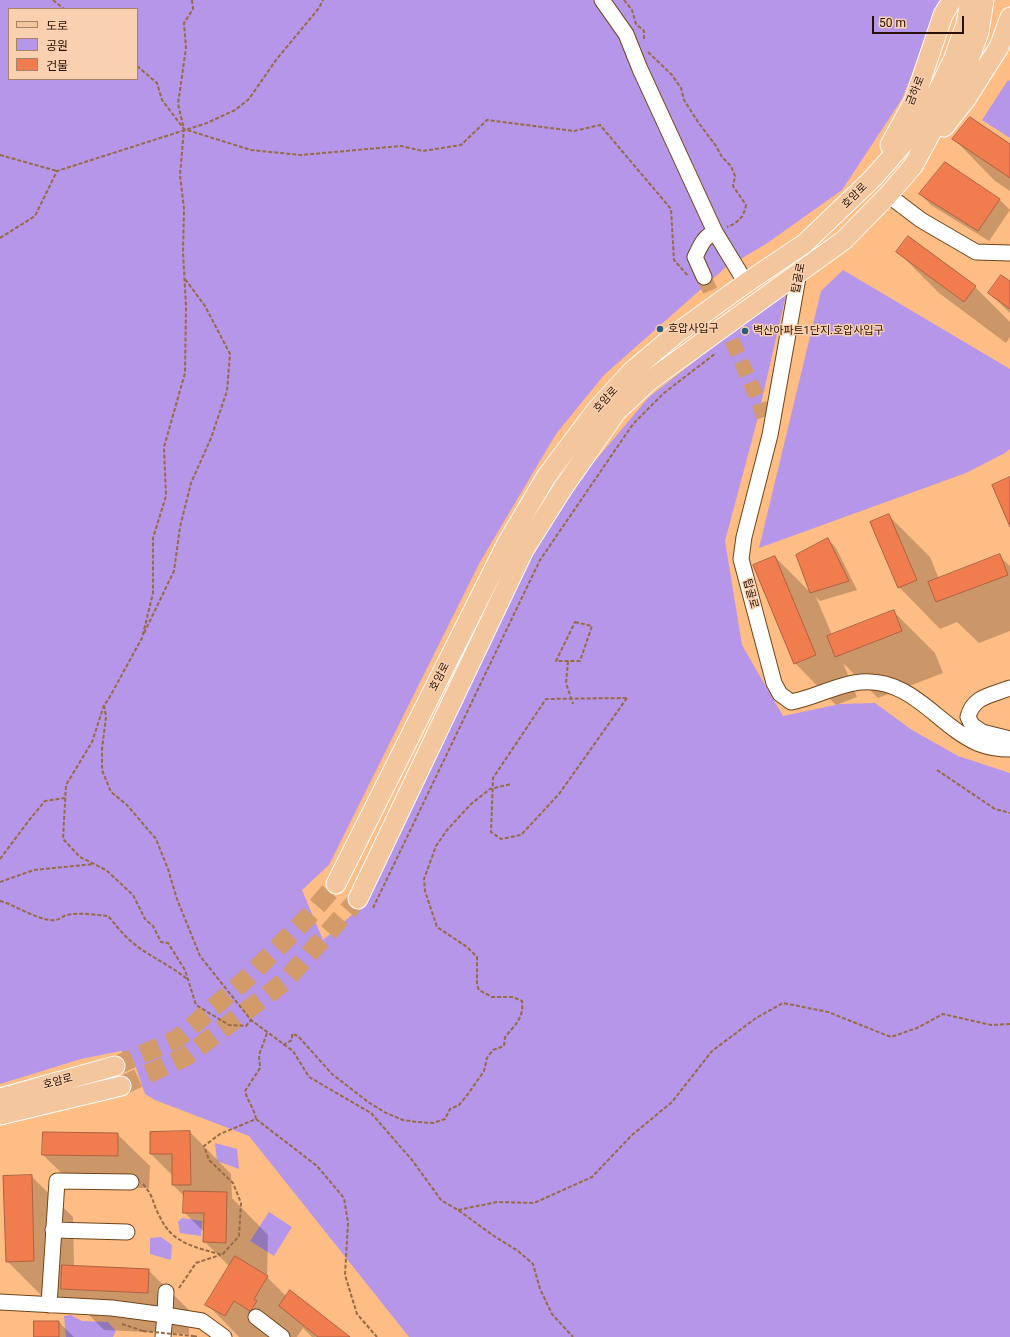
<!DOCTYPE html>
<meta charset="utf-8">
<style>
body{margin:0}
#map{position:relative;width:1010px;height:1337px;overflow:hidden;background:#febd84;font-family:Roboto,"Noto Sans KR",sans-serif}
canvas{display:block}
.legend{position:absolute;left:8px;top:8px;width:130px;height:72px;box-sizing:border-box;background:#f9d1b0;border:1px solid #a5846a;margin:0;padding:5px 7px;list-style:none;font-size:12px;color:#281000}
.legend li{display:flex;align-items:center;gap:8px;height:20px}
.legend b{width:20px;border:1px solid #a5846a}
.scale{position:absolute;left:872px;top:16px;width:92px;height:18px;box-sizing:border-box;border:2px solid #281000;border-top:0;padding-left:5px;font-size:12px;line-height:14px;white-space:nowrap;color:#281000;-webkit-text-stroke:3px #f9d1b0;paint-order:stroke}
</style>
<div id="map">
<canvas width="1010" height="1337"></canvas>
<ul class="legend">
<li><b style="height:5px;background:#f3c69d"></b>도로</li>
<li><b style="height:11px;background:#b696e8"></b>공원</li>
<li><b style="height:11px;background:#f17c4e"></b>건물</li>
</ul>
<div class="scale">50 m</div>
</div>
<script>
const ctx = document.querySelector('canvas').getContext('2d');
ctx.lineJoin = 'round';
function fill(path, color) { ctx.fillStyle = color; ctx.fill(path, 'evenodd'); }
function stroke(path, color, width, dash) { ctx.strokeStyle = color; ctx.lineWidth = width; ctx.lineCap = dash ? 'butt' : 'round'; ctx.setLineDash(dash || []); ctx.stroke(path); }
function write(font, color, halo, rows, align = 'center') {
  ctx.font = font + ' Roboto,"Noto Sans KR",sans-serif'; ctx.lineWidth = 3; ctx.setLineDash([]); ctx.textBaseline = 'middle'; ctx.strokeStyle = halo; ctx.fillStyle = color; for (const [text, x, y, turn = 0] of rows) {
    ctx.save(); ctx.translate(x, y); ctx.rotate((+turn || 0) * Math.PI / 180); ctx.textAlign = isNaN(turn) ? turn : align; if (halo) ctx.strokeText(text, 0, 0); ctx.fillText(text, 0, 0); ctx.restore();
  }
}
const green = new Path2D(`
 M 0,0 L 941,0 L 902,99 L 842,190 L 766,244 L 725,268 L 604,375 L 556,434 L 480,562 L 329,865 L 302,890 L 323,940 L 354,913 L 389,851 L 481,643 L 562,500 L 649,397 L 742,324 L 786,295 L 757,421 L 725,541 L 742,645 L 783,716 L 840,704 L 875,703 L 912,730 L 958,756 L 1010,773 L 1010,1337 L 409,1337 L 249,1136 L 155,1100 L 145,1094 L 133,1059 L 121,1051 L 81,1059 L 0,1084 ZM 9,9 L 137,9 L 137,79 L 9,79 Z
 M 1008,80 L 1010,81 L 1010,138 L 982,120 Z
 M 843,270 L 1010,369 L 1010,449 L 1005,453 L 966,473 L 759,548 L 821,291 Z
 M 215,1143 L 237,1149 L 239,1169 L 217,1161 Z
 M 269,1212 L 292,1227 L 274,1256 L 250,1241 Z
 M 182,1218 L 202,1221 L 201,1236 L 180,1233 L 178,1222 Z
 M 161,1237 L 172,1245 L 171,1260 L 150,1254 L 150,1238 Z
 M 71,1315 L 82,1321 L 108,1322 L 116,1331 L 113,1337 L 66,1337 L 64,1316 Z`);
const shadow = new Path2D(`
 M 954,139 L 1010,146 L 1010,191 L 995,181 Z
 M 945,164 L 1000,200 L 1010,210 L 989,241 L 931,205 L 920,194 Z
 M 897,251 L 975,287 L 1010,322 L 1010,337 L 1006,343 L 939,293 Z
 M 1010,283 L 1010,313 L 989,293 Z
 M 888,515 L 930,557 L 939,579 L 999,556 L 1010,566 L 1010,631 L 979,643 L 957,622 L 940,629 L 899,587 Z
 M 828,539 L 836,548 L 857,590 L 820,601 L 816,597 L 832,635 L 893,611 L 935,653 L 943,673 L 878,698 L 843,663 L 857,697 L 836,705 L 795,663 L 775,557 L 812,594 L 797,555 Z
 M 190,1132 L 231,1174 L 232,1198 L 268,1235 L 267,1277 L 287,1297 L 348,1337 L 312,1337 L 303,1328 L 297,1337 L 239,1337 L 207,1304 L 230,1267 L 204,1241 L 205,1233 L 184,1212 L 184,1196 L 173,1185 L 173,1176 L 151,1154 Z
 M 117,1134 L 150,1166 L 149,1188 L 76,1187 L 43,1155 Z
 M 31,1176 L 73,1217 L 74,1267 L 148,1270 L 190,1311 L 189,1334 L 104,1330 L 76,1302 L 49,1303 L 7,1261 Z
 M 59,1322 L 74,1337 L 35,1337 Z`);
const building = new Path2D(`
 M 970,117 L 1010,144 L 1010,178 L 952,139 Z
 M 945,162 L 1000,199 L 978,231 L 919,194 Z
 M 908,236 L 976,286 L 964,302 L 896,252 Z
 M 1001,275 L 1010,281 L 1010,309 L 988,293 Z
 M 1010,477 L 1010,527 L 992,485 Z
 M 889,514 L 917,580 L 898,588 L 870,522 Z
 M 828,538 L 849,581 L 810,593 L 796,555 Z
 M 1000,554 L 1008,575 L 936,602 L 928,582 Z
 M 775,556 L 816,655 L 794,664 L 753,565 Z
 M 894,610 L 902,631 L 835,657 L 827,636 Z
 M 190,1131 L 191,1185 L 172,1185 L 172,1154 L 150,1154 L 150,1132 Z
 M 43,1132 L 118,1133 L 118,1156 L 42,1155 Z
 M 32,1175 L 34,1261 L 6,1262 L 3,1176 Z
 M 184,1191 L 227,1192 L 226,1243 L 203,1242 L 204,1213 L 183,1213 Z
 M 235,1256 L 268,1276 L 254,1299 L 257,1301 L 252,1309 L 250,1311 L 234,1301 L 225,1316 L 205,1305 Z
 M 62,1265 L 149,1269 L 148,1293 L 61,1289 Z
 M 290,1290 L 350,1337 L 318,1337 L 279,1306 Z
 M 34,1321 L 59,1321 L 59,1337 L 34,1337 Z`);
const minorTunnel = new Path2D(`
 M 704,277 L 758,400 L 764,417`);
const majorTunnel = new Path2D(`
 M 115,1066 L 177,1039 L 245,980 L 306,919 L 336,884
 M 121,1086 L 187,1056 L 284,982 L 358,899`);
const path = new Path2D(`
 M 53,0 L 64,9
 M 192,0 L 193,9 L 184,23 L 186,48 L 178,104 L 184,129 L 180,175 L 184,209 L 183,252 L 186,306 L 185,373 L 164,447 L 166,496 L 153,538 L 153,593 L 142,638 L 108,700 L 104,705 L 106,717 L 102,749 L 102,770 L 111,792 L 127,805 L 156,839 L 168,869 L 177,899 L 200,956 L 251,1020 L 293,1051 L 309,1077 L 371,1113 L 412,1160 L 441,1200 L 458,1210 L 494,1236 L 518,1251 L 533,1264 L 540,1289 L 552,1314 L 573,1337
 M 624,0 L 632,10 L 636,24 L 644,31 L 644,40
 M 648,52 L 672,75 L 681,88 L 684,100 L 698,122 L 716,146 L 722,157 L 731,166 L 735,176 L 733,186 L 746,205 C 744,217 738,223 727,227
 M 137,66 L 157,83 L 162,100 L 184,129 L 251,150 L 301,155 L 401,146 L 423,151 L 461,145 L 487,120 L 574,131 L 600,125 L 671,209 L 674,260 L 688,276
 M 0,155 L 57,171
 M 0,238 L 35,216 L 57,171 L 207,123 L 235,110 L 249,99 L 276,60 L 319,8 L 323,0
 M 575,622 L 592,626 L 580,661 L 556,661 Z
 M 144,633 L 174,571 L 180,527 L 191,483 L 211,438 L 227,391 L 230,354 L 205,306 L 185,279
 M 568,661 L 566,683 L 573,704
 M 627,698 L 559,794 L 521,835 L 501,839 L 491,832 L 493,778 L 546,699 Z
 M 104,705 L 92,742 L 66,785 L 63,839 L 80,857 L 106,870 L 133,895 L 145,919 L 153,926 L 161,942 L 168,943 L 185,970 L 196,1005 L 229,1025 L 246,1026 L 251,1020
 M 937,770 L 995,809 L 1010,813
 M 0,859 L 30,819 L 45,801 L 65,798
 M 0,882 L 34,870 L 94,864
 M 0,901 C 16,905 39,922 56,920 C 60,919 63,916 67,915 C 80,912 95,915 108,916 C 116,925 124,936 133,943 C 150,957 170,965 187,979
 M 373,908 L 540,560 L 633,424 L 664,393 L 716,353
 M 283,1045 L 292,1040 L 292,1034 L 298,1036 L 332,1074 L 368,1102 L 386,1113 L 403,1120 L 417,1122 L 433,1123 L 445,1119 L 450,1109 L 459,1105 L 468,1094 L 484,1071 L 487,1058 L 493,1050 L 504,1046 L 505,1037 C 515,1025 524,1018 522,1001 L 513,997 L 492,997 L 479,990 L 477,985 L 477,957 L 467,947 L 437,927 L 425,891 L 424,879 L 436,846 L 447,830 L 471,804 L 490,789 L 511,784
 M 256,1119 L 317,1166 L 344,1198 L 348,1223 L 345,1275 L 357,1314 L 377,1337
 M 143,1184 C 155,1198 152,1203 160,1217 C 172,1244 196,1247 222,1255 L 239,1236 L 241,1203 L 233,1183 L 209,1160 L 204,1146 L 220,1134 L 256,1119 C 254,1108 248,1102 245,1091 L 260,1068 L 259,1055 L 267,1033
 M 458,1210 L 497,1202 L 534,1203 L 592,1177 L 632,1135 L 672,1102 L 712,1051 L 756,1018 L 783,1003 L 828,1012 L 891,1037 L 917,1028 L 943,1014 L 991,1025 L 1010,1024
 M 179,1288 L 196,1263 L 220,1255
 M 122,1324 L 143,1331
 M 193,1336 L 199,1337`);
const minor = new Path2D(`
 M 602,0 L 626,34 L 640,69 L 715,232
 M 888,195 L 921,220 L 976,252 L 1010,253
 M 804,244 L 770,435 L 744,537 L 741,559 L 774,683 L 780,694 L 791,702 C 815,698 837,684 861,682 C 912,678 937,725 977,743 C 987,747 1000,749 1010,749
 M 704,277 L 695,257 C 700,247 704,236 715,232 L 746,283
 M 1010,688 C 992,695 973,696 968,717 L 972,725 L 982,732 L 1010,739
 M 53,1230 L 127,1232
 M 166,1292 L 165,1315 L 202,1321 L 224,1337
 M 0,1302 L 112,1308 L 165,1315 L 163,1337
 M 49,1305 L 57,1181 L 131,1182
 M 256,1317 L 282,1337`);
const major = new Path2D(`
 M 944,127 L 966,99 L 999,47 L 1010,17
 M 890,145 L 914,101 L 943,15 L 952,0
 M 336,884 L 507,543 L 546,477 L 597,409 L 632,371 L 677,333 L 746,283 L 804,244 L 872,179 L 903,144 L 931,105 L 953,60 L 966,24 L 970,0
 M 358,899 L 524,550 L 563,488 L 617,411 L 649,381 L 844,240 L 888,195 L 913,166 L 966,68 L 979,32 L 984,0
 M 0,1098 L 115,1066
 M 0,1115 L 121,1086`);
const pathBridge = new Path2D(`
 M 143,1331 L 193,1336`);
const markers = [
 [660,329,4,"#2e5b7b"],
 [745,331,4,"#2e5b7b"]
];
const streetNames = [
 ["금하로",916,91,-68],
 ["호암로",855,196,-45],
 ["탑골로",799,278,-79],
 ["호암로",606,400,-48],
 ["탑골로",750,594,75],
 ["호암로",440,677,-63],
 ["호암로",58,1082,-15]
];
const poiNames = [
 ["호압사입구",668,329],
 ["벽산아파트1단지.호압사입구",753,331]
];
fill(green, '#b696e8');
fill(shadow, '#0003');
fill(building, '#f17c4e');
stroke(building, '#ac6245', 1);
stroke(minorTunnel, '#d39a6a', 15, [15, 8]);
stroke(majorTunnel, '#d39a6a', 19, [19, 10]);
stroke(minor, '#704418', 17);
stroke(major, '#fff', 21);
stroke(path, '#986a45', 2, [4, 2]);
stroke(minor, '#fff', 15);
stroke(major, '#f3c69d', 19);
stroke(pathBridge, '#986a45', 2, [4, 2]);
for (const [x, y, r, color] of markers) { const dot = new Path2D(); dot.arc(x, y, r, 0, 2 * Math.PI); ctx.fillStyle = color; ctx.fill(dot); stroke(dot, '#f9d1b0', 1.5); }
write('11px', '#281000', '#f9d1b0', streetNames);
write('11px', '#281000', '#f9d1b0', poiNames, 'left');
</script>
